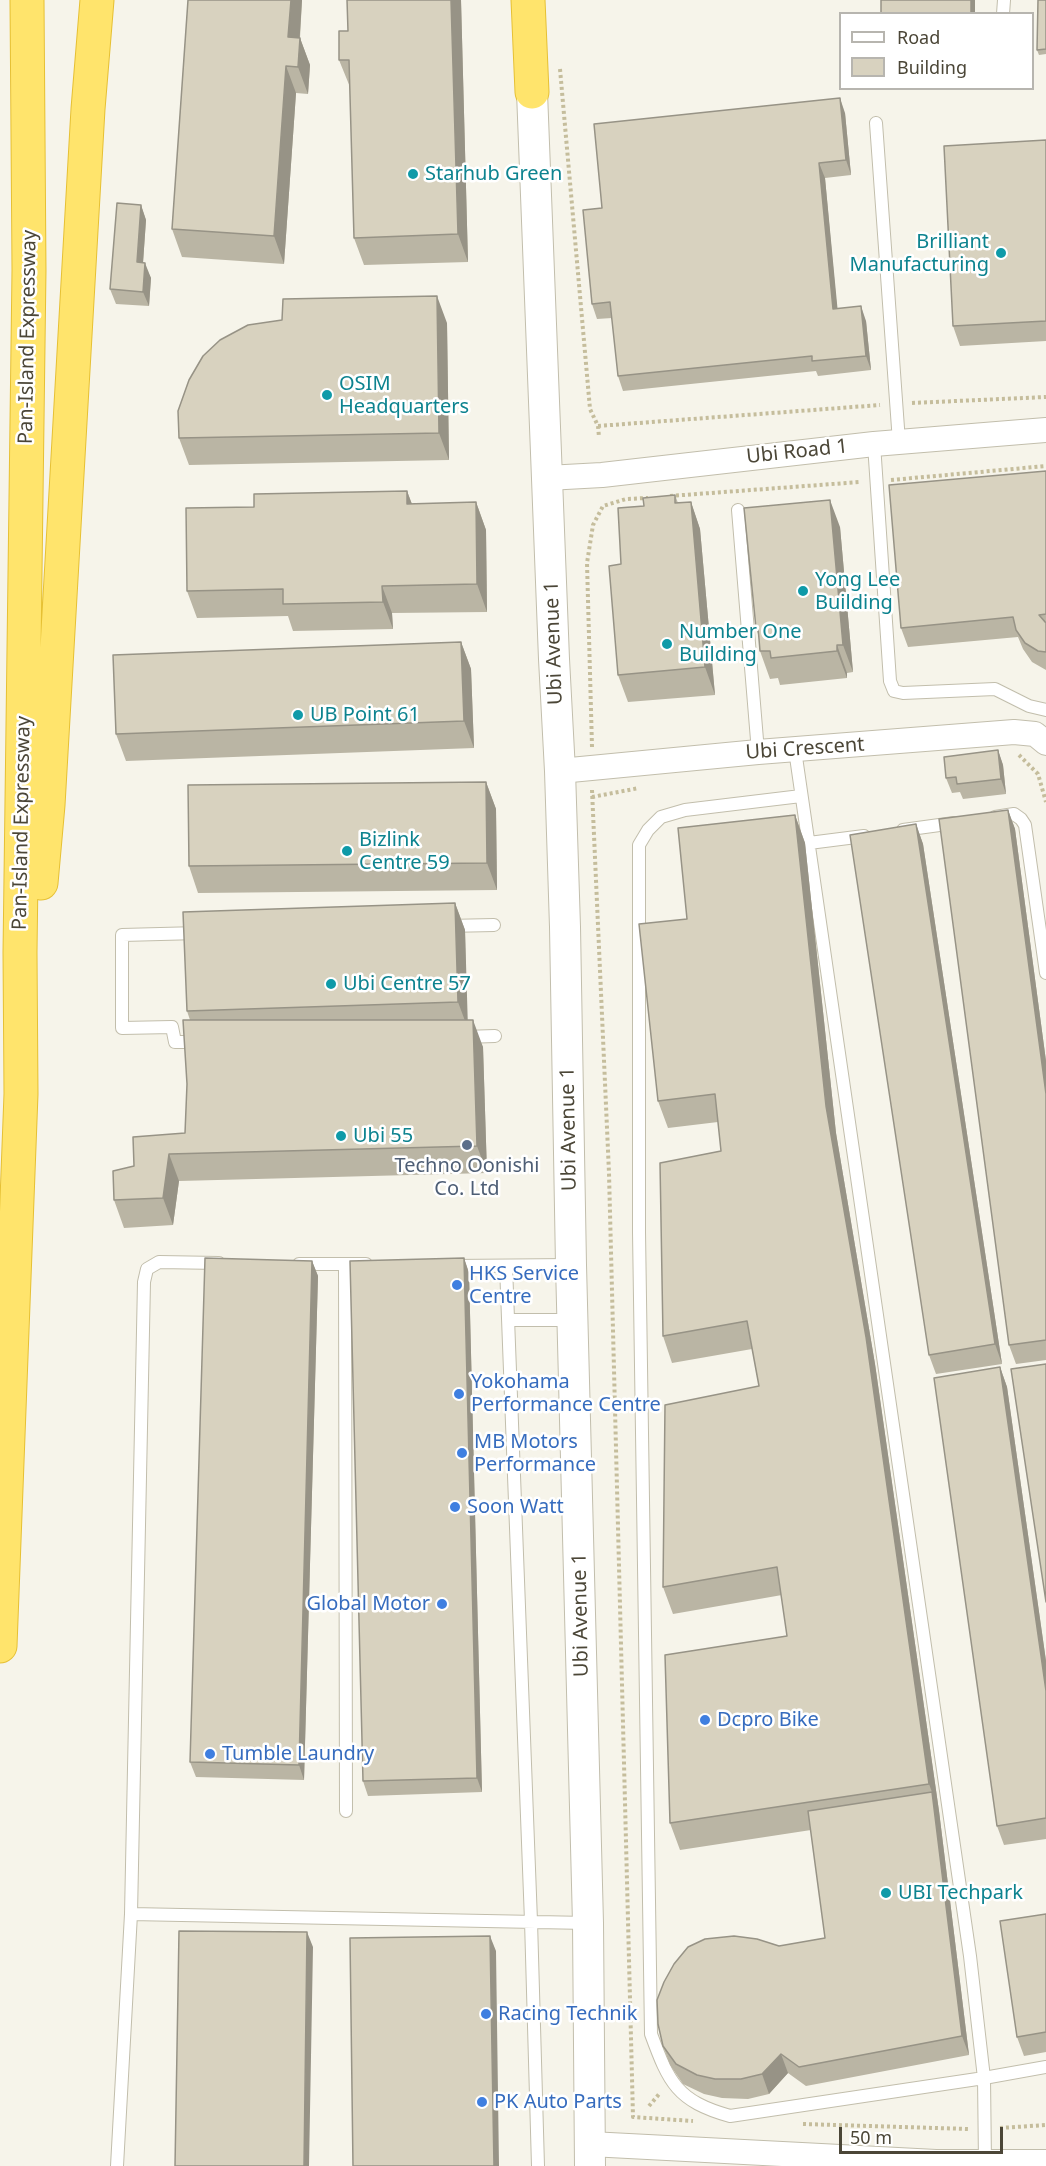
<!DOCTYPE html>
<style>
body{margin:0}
#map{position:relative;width:1046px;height:2166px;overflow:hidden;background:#f6f4ea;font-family:"Noto Sans",sans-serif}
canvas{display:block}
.legend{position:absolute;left:839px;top:12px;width:195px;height:78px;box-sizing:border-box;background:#fff;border:2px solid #b7b5af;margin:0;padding:8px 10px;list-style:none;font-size:18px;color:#4b4637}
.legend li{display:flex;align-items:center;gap:12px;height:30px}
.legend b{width:30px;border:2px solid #b7b5af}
.scale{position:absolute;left:839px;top:2127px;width:164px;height:27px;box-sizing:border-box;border:3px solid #4b4637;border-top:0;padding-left:8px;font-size:18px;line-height:21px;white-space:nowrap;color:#4b4637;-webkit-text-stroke:4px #fff;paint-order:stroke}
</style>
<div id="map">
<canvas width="1046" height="2166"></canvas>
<ul class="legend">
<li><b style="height:8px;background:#fff"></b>Road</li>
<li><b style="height:16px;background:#d8d2bf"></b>Building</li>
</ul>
<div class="scale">50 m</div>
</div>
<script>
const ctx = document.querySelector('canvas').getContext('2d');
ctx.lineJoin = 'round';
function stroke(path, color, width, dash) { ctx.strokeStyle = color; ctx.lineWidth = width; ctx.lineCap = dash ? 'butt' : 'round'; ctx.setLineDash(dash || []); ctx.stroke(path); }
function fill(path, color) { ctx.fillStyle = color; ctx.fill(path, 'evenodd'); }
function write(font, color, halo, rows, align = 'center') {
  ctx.font = font + ' "Noto Sans",sans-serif'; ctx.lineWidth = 5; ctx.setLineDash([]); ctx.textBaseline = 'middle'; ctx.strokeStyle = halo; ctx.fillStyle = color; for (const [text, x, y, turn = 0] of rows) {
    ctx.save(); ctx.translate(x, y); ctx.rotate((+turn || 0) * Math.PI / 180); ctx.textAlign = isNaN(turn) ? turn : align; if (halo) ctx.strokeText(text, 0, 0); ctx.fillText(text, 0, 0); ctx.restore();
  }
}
const path = new Path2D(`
 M 560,69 L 590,409 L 598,426 L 599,437
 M 912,403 L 1046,397
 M 598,426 L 880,405
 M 891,480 L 1046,466
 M 670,496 L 860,482
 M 592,747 L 587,563 L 593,525 L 603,506 L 626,499 L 648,498
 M 1019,755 L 1038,774 L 1046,802
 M 592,790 L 609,1173 L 633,2117 L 693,2121
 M 592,797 L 639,788
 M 649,2106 L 660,2093
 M 803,2124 L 969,2129
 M 1000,2128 L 1046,2125`);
const service = new Path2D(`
 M 1003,14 L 1004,0
 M 876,123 L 899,442
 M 874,444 L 890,681 L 894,691 L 903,693 L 995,689 L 1029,706 L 1046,710
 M 738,510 L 758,752
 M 795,750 L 970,1956 L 984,2078 L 985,2163
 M 801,796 L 685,810 L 661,817 L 648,830 L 639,845 L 639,1232 L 651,2034 C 669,2083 677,2101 730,2116 L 984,2078 L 1046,2067
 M 995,817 L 1014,814 L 1021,819 L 1025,825 L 1046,973
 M 903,830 L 954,823
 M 809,843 L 864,836
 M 447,926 L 494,925
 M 199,933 L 122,935 L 122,1028 L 172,1027 L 175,1042 L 200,1042
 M 464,1037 L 495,1036
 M 299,1264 L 366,1264
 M 345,1264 L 346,1811
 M 452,1266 L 570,1265
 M 506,1266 L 531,1921 L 538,2166
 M 509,1320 L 573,1320
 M 131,1914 L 587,1923
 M 117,2166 L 131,1914 L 144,1282 L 147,1269 L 159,1262 L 219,1263`);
const minor = new Path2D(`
 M 547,478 L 602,475 L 874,444 L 1046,430
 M 560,771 L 758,752 L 1014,732 L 1035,734 L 1046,743
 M 590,2144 L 936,2162 L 1046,2162`);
const tertiary = new Path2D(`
 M 532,92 L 554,659 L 560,771 L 565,927 L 571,1265 L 588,1923 L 590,2166`);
const motorway = new Path2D(`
 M 528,0 L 532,92
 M 41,883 L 48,805 L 88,109 L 97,0
 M 0,1646 L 21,1094 L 20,952 L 29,270 L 27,0`);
const wall = new Path2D(`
 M 188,0 L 302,0 L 300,38 L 310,65 L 308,94 L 296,93 L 284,264 L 182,257 L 172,229 Z
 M 347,0 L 461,0 L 468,262 L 364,265 L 354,238 L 350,87 L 339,60 L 348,31 Z
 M 1046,0 L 1046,54 L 1039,55 L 1037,50 Z
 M 845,113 L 851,175 L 825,178 L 837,309 L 866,321 L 871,370 L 818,376 L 816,371 L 623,391 L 618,376 L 612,318 L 597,319 L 592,304 L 602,208 Z
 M 1046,140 L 1046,341 L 960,346 L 953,326 Z
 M 141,205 L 146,220 L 143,263 L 151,278 L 149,306 L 116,304 L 110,289 Z
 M 447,323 L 449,460 L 189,465 L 179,438 Z
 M 1046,471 L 1046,670 L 1032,662 L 1023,649 L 1018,637 L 908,647 L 901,628 Z
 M 407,491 L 412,504 L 476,502 L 486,530 L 487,612 L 392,613 L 393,629 L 293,631 L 288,616 L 197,618 L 187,591 L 254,507 Z
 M 675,495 L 678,503 L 691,502 L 700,529 L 715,695 L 628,702 L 618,675 L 621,564 L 644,506 Z
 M 840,527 L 853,672 L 847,673 L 847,678 L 780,685 L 778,678 L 770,679 L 760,651 L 759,637 L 756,628 Z
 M 461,642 L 471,669 L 474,748 L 126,761 L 116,734 Z
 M 998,750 L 1003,765 L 1006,794 L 963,799 L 960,792 L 952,793 L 946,778 Z
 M 486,782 L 496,809 L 497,890 L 198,893 L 189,866 Z
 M 1008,810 L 1015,829 L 1046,1061 L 1046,1360 L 1016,1364 L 1009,1345 Z
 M 795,815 L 805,843 L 836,1133 L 875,1364 L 939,1811 L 969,2055 L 806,2086 L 788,2073 L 769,2094 L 748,2099 L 722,2098 L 704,2094 L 683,2084 L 670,2065 L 663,2046 L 779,1946 L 825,1938 L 811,1830 L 680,1850 L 670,1823 L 787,1636 L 782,1595 L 673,1614 L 663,1587 L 759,1386 L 752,1349 L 672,1363 L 663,1336 L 721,1151 L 718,1122 L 668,1128 L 658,1101 L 687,919 Z
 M 916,824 L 923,844 L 1002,1364 L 936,1374 L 929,1355 Z
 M 455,903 L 465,930 L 467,1020 L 483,1047 L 487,1173 L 179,1181 L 173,1225 L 124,1228 L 114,1200 L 134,1166 L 185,1133 L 190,1020 L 187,1011 Z
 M 464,1258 L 469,1273 L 482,1792 L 368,1796 L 363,1781 Z
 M 312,1261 L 318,1276 L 304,1780 L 196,1777 L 190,1762 Z
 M 1000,1367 L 1007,1387 L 1046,1661 L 1046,1839 L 1004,1845 L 997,1826 Z
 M 1046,1914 L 1046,2052 L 1024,2056 L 1017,2037 Z`);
const shadedWall = new Path2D(`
 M 291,0 L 302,0 L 298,64 L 288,37 Z
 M 451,0 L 461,0 L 468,262 L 458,234 Z
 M 971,0 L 975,0 L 975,14 L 971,14 Z
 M 300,38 L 310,65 L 308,94 L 298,67 Z
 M 286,66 L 296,93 L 284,264 L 274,236 Z
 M 840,98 L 845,113 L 851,175 L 846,160 Z
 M 819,163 L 825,178 L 839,324 L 833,309 Z
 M 141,205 L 146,220 L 142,277 L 137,262 Z
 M 145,263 L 151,278 L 149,306 L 143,292 Z
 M 437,296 L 447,323 L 449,460 L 439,433 Z
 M 861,306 L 866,321 L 871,370 L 866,356 Z
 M 407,491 L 417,518 L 407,504 Z
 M 830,500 L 840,527 L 853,672 L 843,645 Z
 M 476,502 L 486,530 L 487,612 L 477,584 Z
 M 691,502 L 700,529 L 715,695 L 705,667 Z
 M 382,586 L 392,613 L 393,629 L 383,602 Z
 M 461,642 L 471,669 L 474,748 L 464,721 Z
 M 837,645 L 847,673 L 847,678 L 837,651 Z
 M 998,750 L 1003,765 L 1006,794 L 1001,779 Z
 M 486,782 L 496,809 L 497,890 L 487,863 Z
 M 1008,810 L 1015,829 L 1046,1061 L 1046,1094 Z
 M 795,815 L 805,843 L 836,1133 L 875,1364 L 939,1811 L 929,1784 L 826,1106 Z
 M 916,824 L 923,844 L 1002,1364 L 995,1344 Z
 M 455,903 L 465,930 L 468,1029 L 458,1002 Z
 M 473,1020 L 483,1047 L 487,1173 L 477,1146 Z
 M 169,1154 L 179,1181 L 173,1225 L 163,1198 Z
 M 464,1258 L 469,1273 L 482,1792 L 477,1778 Z
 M 312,1261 L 318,1276 L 304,1780 L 299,1765 Z
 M 1000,1367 L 1007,1387 L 1046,1661 L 1046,1691 Z
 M 932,1792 L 939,1811 L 969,2055 L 962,2036 Z
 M 307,1932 L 313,1947 L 309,2166 L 304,2166 Z
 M 490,1936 L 496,1951 L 499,2166 L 494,2166 Z
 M 781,2054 L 788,2073 L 769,2094 L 762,2074 Z`);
const building = new Path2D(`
 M 188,0 L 291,0 L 288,37 L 300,38 L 298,67 L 286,66 L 274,236 L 172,229 Z
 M 347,0 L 451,0 L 458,234 L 354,238 L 349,60 L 339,60 L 339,31 L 348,31 Z
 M 881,0 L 971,0 L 971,14 L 881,14 Z
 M 1038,0 L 1046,0 L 1046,49 L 1037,50 Z
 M 840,98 L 846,160 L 819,163 L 833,309 L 861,306 L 866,356 L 812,361 L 812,356 L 618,376 L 610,302 L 592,304 L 583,210 L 602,208 L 594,124 Z
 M 1046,140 L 1046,321 L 953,326 L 944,146 Z
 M 117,203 L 141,205 L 137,262 L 145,263 L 143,292 L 110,289 Z
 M 437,296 L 439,433 L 179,438 L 178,411 L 189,380 L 203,356 L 220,340 L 248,325 L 282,320 L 283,299 Z
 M 1046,471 L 1046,614 L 1039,615 L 1046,623 L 1046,652 L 1038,651 L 1025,643 L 1016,630 L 1013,617 L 901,628 L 889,485 Z
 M 407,491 L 407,504 L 476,502 L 477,584 L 382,586 L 383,602 L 283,604 L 283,589 L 187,591 L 186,508 L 254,507 L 254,494 Z
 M 675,495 L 675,503 L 691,502 L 705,667 L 618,675 L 609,566 L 621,564 L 618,508 L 644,506 L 643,498 Z
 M 830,500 L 843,645 L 837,645 L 837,651 L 771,658 L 770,651 L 760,651 L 758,627 L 756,628 L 744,508 Z
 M 461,642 L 464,721 L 116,734 L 113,655 Z
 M 998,750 L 1001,779 L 957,784 L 956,777 L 946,778 L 944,757 Z
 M 486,782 L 487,863 L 189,866 L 188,785 Z
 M 1008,810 L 1046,1094 L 1046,1340 L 1009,1345 L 939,819 Z
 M 795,815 L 826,1106 L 866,1337 L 929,1784 L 670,1823 L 665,1655 L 787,1636 L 777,1567 L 663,1587 L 665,1405 L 759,1386 L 747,1321 L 663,1336 L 660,1163 L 721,1151 L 715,1094 L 658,1101 L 639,924 L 687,919 L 678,828 Z
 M 916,824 L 995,1344 L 929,1355 L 850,835 Z
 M 455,903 L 458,1002 L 187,1011 L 183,912 Z
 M 183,1020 L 473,1020 L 477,1146 L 169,1154 L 163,1198 L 114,1200 L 113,1171 L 134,1166 L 133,1137 L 185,1133 L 187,1084 Z
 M 205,1258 L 312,1261 L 299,1765 L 190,1762 Z
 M 464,1258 L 477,1778 L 363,1781 L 350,1261 Z
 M 1046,1364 L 1046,1602 L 1011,1369 Z
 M 1000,1367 L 1046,1691 L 1046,1818 L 997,1826 L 934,1378 Z
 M 932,1792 L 962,2036 L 799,2067 L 781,2054 L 762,2074 L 741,2079 L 715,2079 L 697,2075 L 676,2064 L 663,2046 L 658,2024 L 657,2000 L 664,1982 L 674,1964 L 688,1947 L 705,1939 L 734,1936 L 757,1939 L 779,1946 L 825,1938 L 808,1811 Z
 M 1046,1914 L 1046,2032 L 1017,2037 L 1000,1921 Z
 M 179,1931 L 307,1932 L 304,2166 L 175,2166 Z
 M 490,1936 L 494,2166 L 353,2166 L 350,1938 Z`);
const markers = [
 [413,174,6,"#0f9aa8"],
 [1001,253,6,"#0f9aa8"],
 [327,395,6,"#0f9aa8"],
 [803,591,6,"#0f9aa8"],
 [667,644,6,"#0f9aa8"],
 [298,715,6,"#0f9aa8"],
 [347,851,6,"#0f9aa8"],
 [331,984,6,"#0f9aa8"],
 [341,1136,6,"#0f9aa8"],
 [467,1145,6,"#5c6f8a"],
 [457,1285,6,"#3f7fe0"],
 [459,1394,6,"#3f7fe0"],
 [462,1453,6,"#3f7fe0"],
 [455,1507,6,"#3f7fe0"],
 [442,1604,6,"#3f7fe0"],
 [705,1720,6,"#3f7fe0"],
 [210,1754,6,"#3f7fe0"],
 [886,1893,6,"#0f9aa8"],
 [486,2014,6,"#3f7fe0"],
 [482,2102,6,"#3f7fe0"]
];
const cultureNames = [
 ["Starhub Green",425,174],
 ["Brilliant",989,242,"right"],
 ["Manufacturing",989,265,"right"],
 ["OSIM",339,384],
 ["Headquarters",339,407],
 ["Yong Lee",815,580],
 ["Building",815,603],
 ["Number One",679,632],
 ["Building",679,655],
 ["UB Point 61",310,715],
 ["Bizlink",359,840],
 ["Centre 59",359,863],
 ["Ubi Centre 57",343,984],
 ["Ubi 55",353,1136],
 ["UBI Techpark",898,1893]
];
const streetNames = [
 ["Pan-Island Expressway",28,337,-89],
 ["Ubi Road 1",797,452,-6],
 ["Ubi Avenue 1",554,643,-92],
 ["Ubi Crescent",805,749,-4],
 ["Pan-Island Expressway",22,823,-89],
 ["Ubi Avenue 1",569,1129,-91],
 ["Ubi Avenue 1",581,1615,-91]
];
const serviceNames = [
 ["Techno Oonishi",467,1166],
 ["Co. Ltd",467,1189]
];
const shopNames = [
 ["HKS Service",469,1274],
 ["Centre",469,1297],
 ["Yokohama",471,1382],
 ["Performance Centre",471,1405],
 ["MB Motors",474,1442],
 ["Performance",474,1465],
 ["Soon Watt",467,1507],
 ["Global Motor",430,1604,"right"],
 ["Dcpro Bike",717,1720],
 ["Tumble Laundry",222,1754],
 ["Racing Technik",498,2014],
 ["PK Auto Parts",494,2102]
];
stroke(service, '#c2beac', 14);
stroke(minor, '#c2beac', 26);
stroke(tertiary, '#c2beac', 32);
stroke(motorway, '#e6c034', 35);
stroke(path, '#c5bd9c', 4, [3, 3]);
stroke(service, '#fff', 12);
stroke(minor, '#fff', 24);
stroke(tertiary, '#fff', 30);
stroke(motorway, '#ffe46c', 33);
fill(wall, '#bab5a4');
fill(shadedWall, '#979386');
fill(building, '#d8d2bf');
stroke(building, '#979386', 1.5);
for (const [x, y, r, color] of markers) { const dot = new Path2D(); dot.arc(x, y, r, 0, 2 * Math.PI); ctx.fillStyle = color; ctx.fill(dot); stroke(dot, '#fff', 2); }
write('20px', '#0d838f', '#fff', cultureNames, 'left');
write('20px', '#4b4637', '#fff', streetNames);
write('20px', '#4e5e75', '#fff', serviceNames);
write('20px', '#366cbe', '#fff', shopNames, 'left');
</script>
